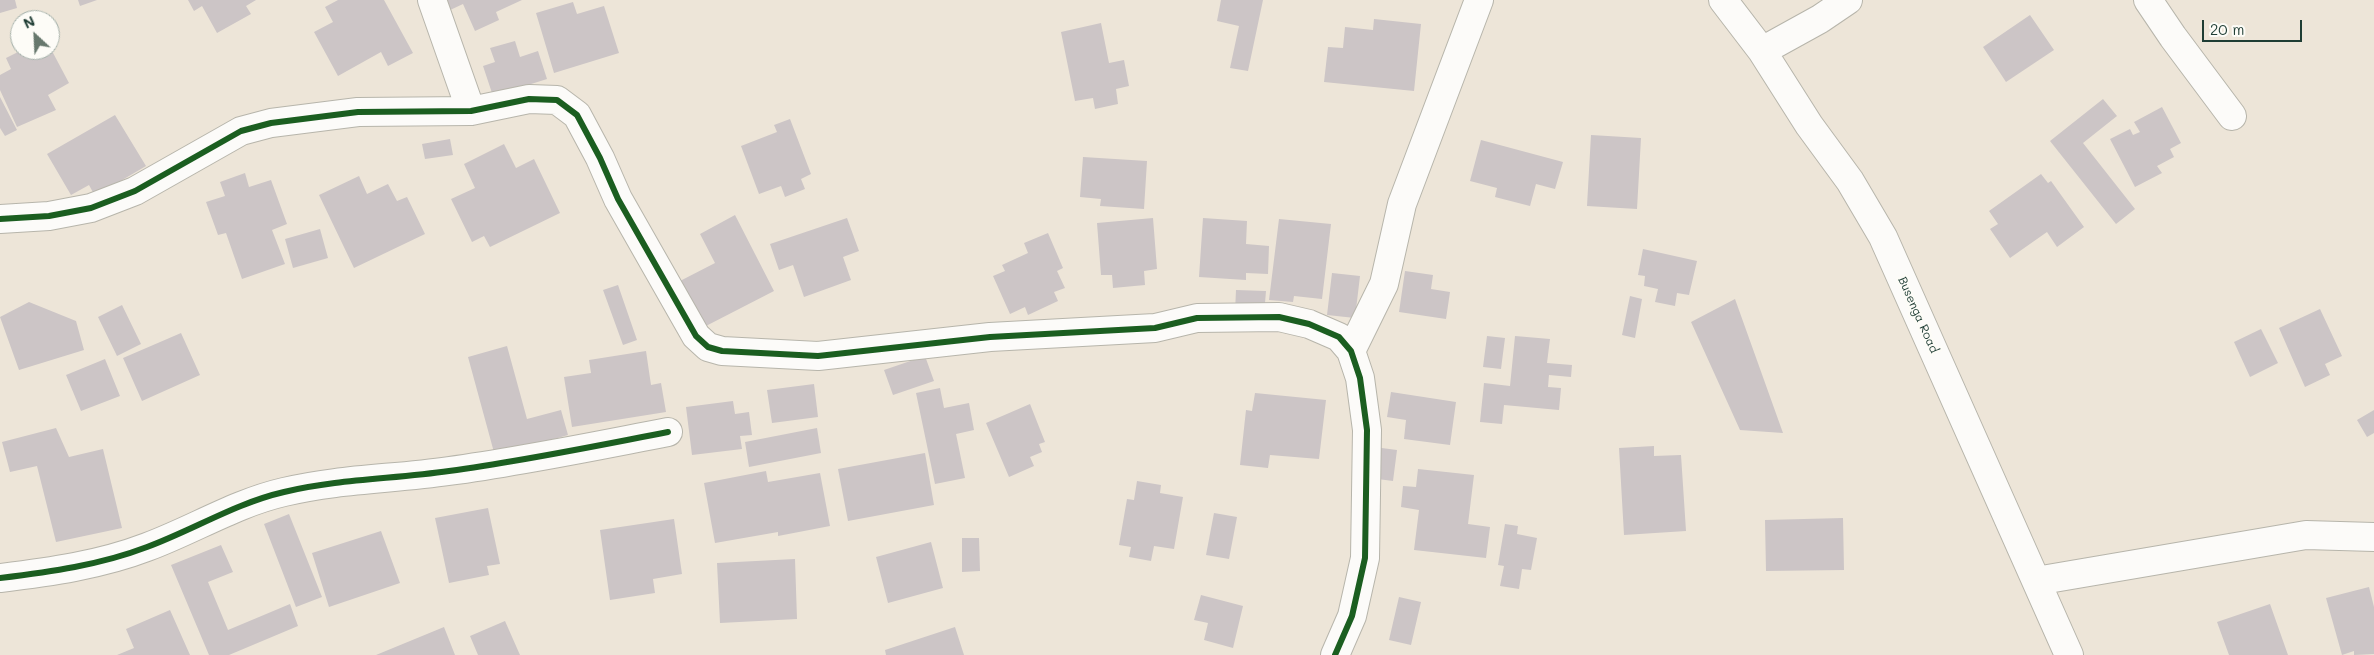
<!DOCTYPE html>
<style>
body{margin:0}
#map{position:relative;width:2374px;height:655px;overflow:hidden;background:#ede5d8;font-family:Mali,sans-serif}
canvas{display:block}
.north{position:absolute;left:10px;top:10px;width:50px;height:50px;box-sizing:border-box;background:#fdfcf7;border:1px solid #a4b0a9;border-radius:50%;rotate:335deg;font-size:14px;font-weight:700;line-height:20px;text-align:center;color:#1f3d34}
.north::after{content:'';display:block;margin:auto;width:18px;height:22px;background:#67786d;clip-path:polygon(50% 0,100% 100%,50% 72%,0 100%)}
.scale{position:absolute;left:2202px;top:20px;width:100px;height:22px;box-sizing:border-box;border:2px solid #1f3d34;border-top:0;padding-left:6px;font-size:15px;line-height:18px;white-space:nowrap;color:#1f3d34;-webkit-text-stroke:4px #fdfcf7;paint-order:stroke}
</style>
<div id="map">
<canvas width="2374" height="655"></canvas>
<div class="north">N</div>
<div class="scale">20 m</div>
</div>
<script>
const ctx = document.querySelector('canvas').getContext('2d');
ctx.lineJoin = 'round';
function fill(path, color) { ctx.fillStyle = color; ctx.fill(path, 'evenodd'); }
function stroke(path, color, width, dash) { ctx.strokeStyle = color; ctx.lineWidth = width; ctx.lineCap = dash ? 'butt' : 'round'; ctx.setLineDash(dash || []); ctx.stroke(path); }
function write(font, color, halo, rows, align = 'center') {
  ctx.font = font + ' Mali,sans-serif'; ctx.lineWidth = 5; ctx.setLineDash([]); ctx.textBaseline = 'middle'; ctx.strokeStyle = halo; ctx.fillStyle = color; for (const [text, x, y, turn = 0] of rows) {
    ctx.save(); ctx.translate(x, y); ctx.rotate((+turn || 0) * Math.PI / 180); ctx.textAlign = isNaN(turn) ? turn : align; if (halo) ctx.strokeText(text, 0, 0); ctx.fillText(text, 0, 0); ctx.restore();
  }
}
const building = new Path2D(`
 M 0,0 L 15,0 L 17,8 L 0,13 Z
 M 78,0 L 97,0 L 80,6 Z
 M 188,0 L 256,0 L 246,6 L 251,14 L 217,33 L 202,6 L 194,11 Z
 M 338,0 L 384,0 L 413,53 L 388,66 L 381,52 L 338,76 L 314,32 L 333,22 L 325,7 Z
 M 442,0 L 522,0 L 496,12 L 499,20 L 475,31 L 463,4 L 448,11 Z
 M 1221,0 L 1263,0 L 1248,71 L 1230,68 L 1239,26 L 1217,21 Z
 M 573,2 L 577,14 L 604,6 L 619,53 L 554,73 L 536,13 Z
 M 2030,15 L 2054,50 L 2006,82 L 1983,47 Z
 M 1374,19 L 1421,24 L 1414,91 L 1324,82 L 1328,47 L 1343,48 L 1345,27 L 1373,30 Z
 M 1101,23 L 1109,63 L 1124,60 L 1129,86 L 1116,89 L 1118,104 L 1095,109 L 1093,98 L 1075,101 L 1061,32 Z
 M 515,41 L 520,57 L 538,51 L 547,79 L 493,96 L 483,66 L 495,62 L 490,48 Z
 M 22,50 L 43,50 L 46,55 L 52,51 L 69,83 L 48,95 L 56,110 L 17,127 L 0,90 L 0,75 L 11,69 L 6,58 Z
 M 0,97 L 17,130 L 5,136 L 0,128 Z
 M 2103,99 L 2117,116 L 2083,143 L 2135,209 L 2116,224 L 2050,141 Z
 M 2162,107 L 2181,143 L 2170,149 L 2174,157 L 2157,166 L 2162,173 L 2135,187 L 2110,139 L 2130,129 L 2133,135 L 2140,132 L 2134,122 Z
 M 115,115 L 146,166 L 95,196 L 89,185 L 71,195 L 47,154 Z
 M 790,119 L 811,174 L 801,179 L 805,189 L 785,197 L 781,186 L 759,194 L 741,146 L 777,132 L 774,125 Z
 M 1591,135 L 1641,138 L 1637,209 L 1587,206 Z
 M 450,139 L 453,155 L 425,159 L 422,144 Z
 M 1481,140 L 1563,162 L 1555,189 L 1536,184 L 1530,206 L 1495,197 L 1497,188 L 1470,181 Z
 M 504,144 L 516,168 L 534,159 L 560,213 L 490,247 L 484,236 L 472,242 L 451,199 L 475,188 L 464,164 Z
 M 1083,157 L 1147,161 L 1144,209 L 1100,206 L 1101,199 L 1080,197 Z
 M 245,173 L 249,187 L 271,180 L 287,224 L 272,230 L 285,264 L 242,279 L 226,233 L 218,235 L 206,202 L 225,196 L 220,182 Z
 M 2041,174 L 2048,183 L 2051,181 L 2084,227 L 2057,247 L 2047,232 L 2010,258 L 1990,229 L 1998,224 L 1989,211 Z
 M 359,176 L 367,194 L 388,184 L 397,201 L 407,197 L 425,234 L 354,268 L 319,195 Z
 M 735,215 L 774,291 L 704,327 L 680,281 L 715,263 L 700,234 Z
 M 847,218 L 859,251 L 843,257 L 851,280 L 804,297 L 793,265 L 779,270 L 770,244 Z
 M 1153,218 L 1157,269 L 1144,271 L 1145,285 L 1113,288 L 1112,275 L 1101,275 L 1097,223 Z
 M 1203,218 L 1247,221 L 1246,244 L 1269,246 L 1268,274 L 1246,273 L 1246,280 L 1199,277 Z
 M 1279,219 L 1331,224 L 1322,299 L 1294,296 L 1293,302 L 1269,300 Z
 M 320,229 L 328,258 L 293,268 L 285,239 Z
 M 1048,233 L 1063,268 L 1057,271 L 1065,288 L 1054,292 L 1058,301 L 1028,315 L 1025,307 L 1010,314 L 993,276 L 1005,271 L 1002,265 L 1028,253 L 1024,243 Z
 M 1643,249 L 1697,261 L 1689,295 L 1677,293 L 1675,306 L 1655,302 L 1658,289 L 1644,286 L 1645,276 L 1638,275 Z
 M 1405,271 L 1433,275 L 1431,289 L 1450,292 L 1446,319 L 1399,312 Z
 M 1332,273 L 1360,276 L 1355,318 L 1327,315 Z
 M 618,285 L 637,340 L 623,345 L 603,290 Z
 M 1236,290 L 1266,291 L 1264,315 L 1235,312 Z
 M 1630,296 L 1642,299 L 1635,338 L 1622,335 Z
 M 1735,299 L 1783,433 L 1740,430 L 1691,322 Z
 M 29,302 L 76,321 L 84,350 L 19,370 L 0,317 Z
 M 122,305 L 141,344 L 117,356 L 98,317 Z
 M 2320,309 L 2342,356 L 2325,364 L 2330,375 L 2305,387 L 2279,328 Z
 M 2261,329 L 2278,363 L 2250,377 L 2234,342 Z
 M 181,333 L 200,375 L 142,401 L 123,358 Z
 M 1487,336 L 1505,338 L 1501,369 L 1483,367 Z
 M 1515,336 L 1550,339 L 1547,363 L 1572,365 L 1571,377 L 1549,375 L 1548,387 L 1561,388 L 1559,410 L 1504,405 L 1502,424 L 1480,422 L 1484,383 L 1510,386 Z
 M 507,346 L 527,419 L 561,410 L 568,435 L 495,456 L 468,357 Z
 M 646,351 L 651,385 L 661,383 L 666,412 L 572,427 L 564,377 L 591,373 L 589,360 Z
 M 925,356 L 934,381 L 893,395 L 884,370 Z
 M 105,359 L 120,396 L 81,411 L 66,375 Z
 M 814,384 L 818,417 L 772,423 L 767,390 Z
 M 940,388 L 944,408 L 969,403 L 974,430 L 956,434 L 965,478 L 935,484 L 916,393 Z
 M 1391,392 L 1456,402 L 1450,445 L 1404,439 L 1406,420 L 1387,417 Z
 M 1255,393 L 1326,400 L 1319,459 L 1270,455 L 1268,468 L 1240,465 L 1246,410 L 1252,411 Z
 M 733,401 L 735,414 L 749,412 L 752,435 L 740,436 L 742,449 L 692,455 L 686,407 Z
 M 1030,404 L 1045,442 L 1039,444 L 1042,452 L 1030,457 L 1034,466 L 1009,477 L 986,423 Z
 M 2374,410 L 2374,433 L 2367,437 L 2357,420 Z
 M 56,428 L 69,457 L 103,449 L 122,528 L 56,542 L 37,466 L 10,472 L 2,442 Z
 M 817,428 L 821,453 L 749,467 L 745,442 Z
 M 1654,446 L 1654,456 L 1681,455 L 1686,531 L 1624,535 L 1619,448 Z
 M 1374,447 L 1397,450 L 1393,481 L 1370,478 Z
 M 925,453 L 934,505 L 848,521 L 838,469 Z
 M 1418,469 L 1474,475 L 1468,524 L 1490,527 L 1486,558 L 1414,550 L 1419,510 L 1401,507 L 1403,486 L 1416,487 Z
 M 766,471 L 768,482 L 820,473 L 830,526 L 778,536 L 778,532 L 715,543 L 704,483 Z
 M 1137,481 L 1161,485 L 1160,493 L 1183,497 L 1174,549 L 1154,546 L 1151,561 L 1129,557 L 1131,547 L 1119,545 L 1127,499 L 1134,500 Z
 M 488,508 L 500,564 L 487,566 L 489,575 L 449,583 L 435,518 Z
 M 1214,513 L 1237,517 L 1229,559 L 1206,555 Z
 M 289,514 L 322,597 L 296,607 L 264,524 Z
 M 1843,518 L 1844,570 L 1766,571 L 1765,520 Z
 M 674,519 L 682,574 L 653,579 L 655,593 L 610,600 L 600,530 Z
 M 1505,524 L 1518,526 L 1517,534 L 1537,538 L 1531,570 L 1522,569 L 1519,589 L 1500,586 L 1504,566 L 1498,565 Z
 M 381,531 L 400,583 L 329,607 L 312,553 Z
 M 962,538 L 979,538 L 980,571 L 962,572 Z
 M 931,542 L 943,588 L 888,603 L 876,557 Z
 M 221,545 L 233,572 L 208,582 L 228,630 L 290,604 L 298,626 L 229,655 L 209,655 L 171,565 Z
 M 795,559 L 797,619 L 720,623 L 717,563 Z
 M 2369,587 L 2374,607 L 2374,654 L 2354,655 L 2354,651 L 2342,655 L 2326,598 Z
 M 1201,595 L 1243,606 L 1233,648 L 1204,640 L 1208,623 L 1194,620 Z
 M 1399,597 L 1421,602 L 1411,645 L 1389,640 Z
 M 2270,604 L 2288,655 L 2229,655 L 2217,622 Z
 M 170,610 L 190,655 L 117,655 L 134,648 L 126,629 Z
 M 505,621 L 520,655 L 478,655 L 470,636 Z
 M 444,627 L 455,655 L 376,655 Z
 M 955,627 L 964,655 L 886,655 L 885,650 Z`);
const minor = new Path2D(`
 M 432,0 L 471,111
 M 1723,0 L 1762,51 L 1809,125 L 1850,181 L 1883,237 L 2069,655
 M 2148,0 L 2173,37 L 2232,116
 M 1762,51 L 1820,19 L 1848,0
 M 0,219 L 49,216 L 91,208 L 135,191 L 241,131 L 271,123 L 358,112 L 471,111 L 529,99 L 557,100 L 577,115 L 600,158 L 618,199 L 696,336 L 708,347 L 722,351 L 818,356 L 990,337 L 1155,328 L 1197,318 L 1279,317 L 1309,324 L 1339,337 L 1351,351 L 1360,378 L 1367,430 L 1365,558 L 1352,616 L 1335,655
 M 1351,351 L 1384,284 L 1402,204 L 1479,0
 M 0,578 C 50,572 100,565 147,547 C 193,530 236,503 284,492 C 338,479 394,479 449,471 C 523,461 595,446 668,432
 M 2036,581 L 2306,535 L 2374,537`);
const cycleway = new Path2D(`
 M 0,219 L 49,216 L 91,208 L 135,191 L 241,131 L 271,123 L 358,112 L 471,111 L 529,99 L 557,100 L 577,115 L 600,158 L 618,199 L 696,336 L 708,347 L 722,351 L 818,356 L 990,337 L 1155,328 L 1197,318 L 1279,317 L 1309,324 L 1339,337 L 1351,351 L 1360,378 L 1367,430 L 1365,558 L 1352,616 L 1335,655
 M 0,578 C 50,572 100,565 147,547 C 193,530 236,503 284,492 C 338,479 394,479 449,471 C 523,461 595,446 668,432`);
const streetNames = [
 ["Busenga Road",1918,315,66]
];
fill(building, '#ccc5c6');
stroke(minor, '#b7b5ab', 30);
stroke(minor, '#fcfbf9', 28);
stroke(cycleway, '#1b5e20', 6);
write('12px', '#1f3d34', '#fdfcf7', streetNames);
</script>
